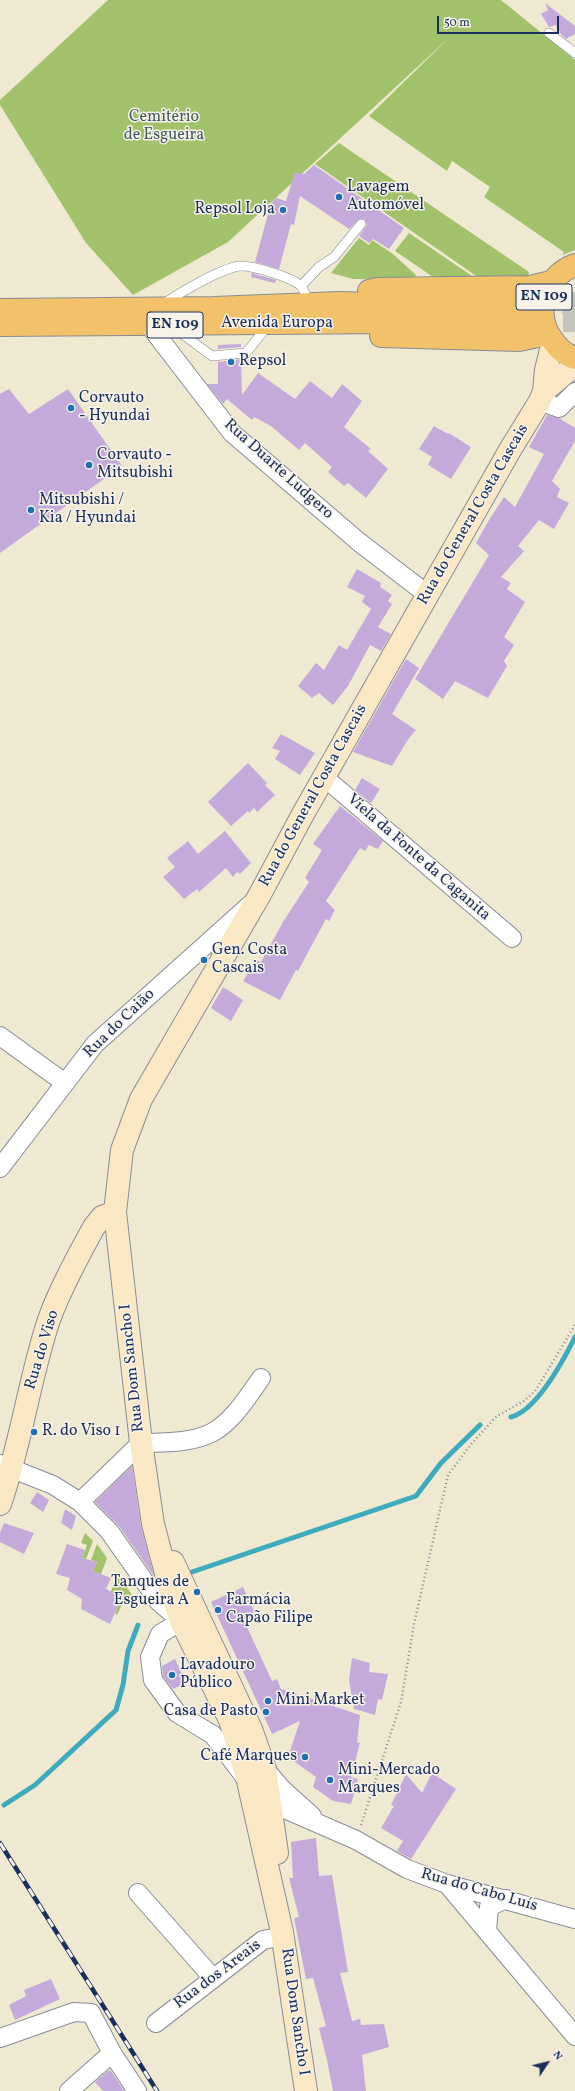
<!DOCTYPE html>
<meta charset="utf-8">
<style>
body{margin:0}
#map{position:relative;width:575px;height:2091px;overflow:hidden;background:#f0e9d2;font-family:Vollkorn,serif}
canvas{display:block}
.north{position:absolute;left:527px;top:2043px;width:40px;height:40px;-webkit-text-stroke:3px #f7f3e8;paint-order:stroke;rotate:55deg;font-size:11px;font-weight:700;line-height:16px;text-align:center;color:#1b2f5e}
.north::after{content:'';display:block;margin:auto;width:14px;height:18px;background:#1b2f5e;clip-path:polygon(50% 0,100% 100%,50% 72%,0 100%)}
.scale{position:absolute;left:437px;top:16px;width:122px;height:18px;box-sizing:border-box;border:2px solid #1b2f5e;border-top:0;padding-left:5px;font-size:12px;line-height:14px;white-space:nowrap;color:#1b2f5e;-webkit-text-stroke:3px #f7f3e8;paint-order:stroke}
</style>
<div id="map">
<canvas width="575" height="2091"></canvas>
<div class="north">N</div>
<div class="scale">50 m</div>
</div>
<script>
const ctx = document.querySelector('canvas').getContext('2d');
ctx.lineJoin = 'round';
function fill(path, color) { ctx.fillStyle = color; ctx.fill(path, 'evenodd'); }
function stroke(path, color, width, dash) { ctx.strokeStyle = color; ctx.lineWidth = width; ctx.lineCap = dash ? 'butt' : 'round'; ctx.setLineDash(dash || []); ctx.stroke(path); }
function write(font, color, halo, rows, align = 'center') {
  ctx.font = font + ' Vollkorn,serif'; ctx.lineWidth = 3; ctx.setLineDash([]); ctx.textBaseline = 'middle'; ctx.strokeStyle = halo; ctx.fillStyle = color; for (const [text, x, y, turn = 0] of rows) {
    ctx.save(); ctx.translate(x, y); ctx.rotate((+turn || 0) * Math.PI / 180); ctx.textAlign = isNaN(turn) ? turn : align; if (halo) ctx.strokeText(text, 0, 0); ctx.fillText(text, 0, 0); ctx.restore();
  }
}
const green = new Path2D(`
 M 108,0 L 501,0 L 575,60 L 575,250 L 562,255 L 564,252 L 484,197 L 490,187 L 452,161 L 447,171 L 369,116 L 451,36 L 228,242 L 133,295 L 86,243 L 0,105 L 0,100 Z
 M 339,143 L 529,272 L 527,279 L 482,280 L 315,164 Z
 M 409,233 L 478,280 L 433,277 L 395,251 Z
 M 359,238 L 369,245 L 372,240 L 393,254 L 416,275 L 413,280 L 353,279 L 331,273 Z
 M 85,1533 L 93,1541 L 86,1559 L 82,1558 L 87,1545 L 81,1543 Z
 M 97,1544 L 107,1558 L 101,1574 L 93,1571 L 97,1562 L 91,1560 Z
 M 119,1576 L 132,1595 L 122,1604 L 117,1615 L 115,1613 L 122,1597 L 111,1592 L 115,1578 Z`);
const stream = new Path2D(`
 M 511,1417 C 537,1410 563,1361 575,1337
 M 192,1572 L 416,1496 L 441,1463 L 480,1425
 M 4,1805 L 35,1785 L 116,1710 L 123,1685 L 128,1651 L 138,1625`);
const building = new Path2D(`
 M 545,3 L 575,26 L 575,34 L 566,39 L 561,34 L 556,25 L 549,27 L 541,14 L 548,10 Z
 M 314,165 L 404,228 L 389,249 L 373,239 L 369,243 L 359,236 L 367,225 L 364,219 L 359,219 L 349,229 L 300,196 L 294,225 L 291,224 L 279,269 L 255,262 L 271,203 L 276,198 L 286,201 L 295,172 L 304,174 Z
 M 252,273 L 276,280 L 275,283 L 251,277 Z
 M 241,344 L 241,347 L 218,349 L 218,345 Z
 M 241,359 L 242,395 L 258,373 L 295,399 L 310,381 L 332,398 L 342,384 L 362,401 L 344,427 L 371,449 L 368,451 L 388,469 L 366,498 L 348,483 L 344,486 L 328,472 L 332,467 L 305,443 L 299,450 L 271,426 L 254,417 L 252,420 L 227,399 L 223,404 L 207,384 L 218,384 L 218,362 Z
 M 9,389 L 29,414 L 68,389 L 122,466 L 0,553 L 0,394 Z
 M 547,415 L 559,418 L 575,428 L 575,441 L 552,481 L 560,489 L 557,497 L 569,503 L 554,529 L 539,520 L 518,546 L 524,551 L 501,577 L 511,583 L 507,589 L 525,602 L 504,637 L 514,645 L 504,661 L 507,666 L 488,698 L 455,681 L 443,699 L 415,679 L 489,555 L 476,543 L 489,520 L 504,497 L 515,507 L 544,454 L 529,447 Z
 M 434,426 L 448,434 L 449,433 L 471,447 L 451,479 L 428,465 L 432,457 L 419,449 Z
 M 357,569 L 381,583 L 380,587 L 392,595 L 388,601 L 392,604 L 378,627 L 391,634 L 381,651 L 370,645 L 348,686 L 333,705 L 319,693 L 312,698 L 298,686 L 316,663 L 324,670 L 339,645 L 347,650 L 371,609 L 362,602 L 365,596 L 347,587 Z
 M 406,659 L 419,668 L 392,714 L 416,730 L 409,738 L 392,766 L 353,752 Z
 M 281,734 L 315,753 L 300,775 L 275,759 L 280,751 L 272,748 Z
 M 248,763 L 267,783 L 265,785 L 275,795 L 257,812 L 254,808 L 249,813 L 248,811 L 231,826 L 208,802 Z
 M 362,778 L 380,789 L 371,803 L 355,790 Z
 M 340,806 L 383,841 L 378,849 L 369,845 L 365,851 L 360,848 L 326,901 L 335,910 L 329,921 L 326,919 L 298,971 L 296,970 L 280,1000 L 243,981 L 256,960 L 261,962 L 283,922 L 309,882 L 305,878 L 322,850 L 313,844 Z
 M 225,831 L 251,863 L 240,874 L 237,872 L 233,877 L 226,868 L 199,892 L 197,889 L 184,899 L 163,877 L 175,867 L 167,858 L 188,841 L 198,854 Z
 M 223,987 L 243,1000 L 231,1021 L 211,1008 Z
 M 132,1466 L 141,1526 L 154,1576 L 118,1525 L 95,1502 Z
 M 37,1492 L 49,1500 L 43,1512 L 30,1503 Z
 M 65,1509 L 76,1516 L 72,1530 L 61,1523 Z
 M 4,1523 L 34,1533 L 24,1554 L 0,1542 L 0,1533 Z
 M 67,1544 L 85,1550 L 82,1558 L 97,1562 L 93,1571 L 111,1578 L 106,1589 L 122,1597 L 110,1624 L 81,1609 L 82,1599 L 67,1590 L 70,1578 L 56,1574 Z
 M 243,1587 L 258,1619 L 246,1625 L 272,1681 L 277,1679 L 281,1689 L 360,1715 L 357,1742 L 360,1743 L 351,1777 L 358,1779 L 351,1804 L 333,1801 L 313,1787 L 316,1777 L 288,1757 L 300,1721 L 272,1734 L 211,1602 Z
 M 352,1658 L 370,1663 L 369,1672 L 388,1674 L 382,1700 L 378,1699 L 375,1715 L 354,1709 L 349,1680 Z
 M 175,1659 L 186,1683 L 173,1689 L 163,1676 L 162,1666 Z
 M 432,1773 L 456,1789 L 411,1859 L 397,1851 L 403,1841 L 381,1828 L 394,1806 L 391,1805 L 406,1774 L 422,1793 Z
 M 316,1838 L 319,1876 L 332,1875 L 348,1972 L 340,1973 L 352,2021 L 360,2019 L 361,2025 L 384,2024 L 389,2047 L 362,2055 L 366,2091 L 333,2091 L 327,2060 L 319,2028 L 326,2026 L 313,1978 L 306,1979 L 294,1918 L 299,1917 L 289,1878 L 293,1878 L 291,1842 Z
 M 51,1979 L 60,1999 L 15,2020 L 9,2005 L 26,1996 L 24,1990 Z
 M 109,2070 L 111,2071 L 124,2091 L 103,2091 L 95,2082 Z`);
const primaryTunnel = new Path2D(`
 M 529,303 L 575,303
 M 530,321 L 575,321`);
const path = new Path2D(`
 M 361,1825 L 401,1702 L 414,1624 L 448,1475 L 472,1443 L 497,1416 L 524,1401 L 536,1390 L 575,1325`);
const lane = new Path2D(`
 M 549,33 L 575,53
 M 301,286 L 319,267 L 334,257 L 361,224
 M 163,304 C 181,292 218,270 239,266 C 252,265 290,277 300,285 C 304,289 307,298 309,304
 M 174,328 L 212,356 L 246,353 L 269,324`);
const street = new Path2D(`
 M 149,325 L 232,433 L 359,542 L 428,595
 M 540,401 L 559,408 L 575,392
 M 324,777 L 512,938
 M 0,1036 L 65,1083
 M 0,1168 L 95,1044 L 251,904
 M 0,1464 L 53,1485 L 80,1502 L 109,1531 L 159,1602 L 181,1621 L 160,1634 L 150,1657 L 153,1680 L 177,1713 L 213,1735 L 244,1776
 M 80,1502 L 141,1443 C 212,1442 221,1437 261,1378
 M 265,1769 L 282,1789 L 312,1816
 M 271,1803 L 356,1840 L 407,1869 L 447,1884 L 575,1919
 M 447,1884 L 575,2036
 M 138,1893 L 213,1978
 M 487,1931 L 489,1907 L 506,1899
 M 156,2023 L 263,1940 L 283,1936
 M 0,2038 L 74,2012 L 91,2013 L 112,2053 L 137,2091
 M 69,2091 L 112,2053`);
const secondary = new Path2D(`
 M 544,391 L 575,365
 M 0,1504 C 20,1447 28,1387 46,1329 C 55,1298 78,1256 94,1227 L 102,1217 L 115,1212
 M 173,1562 L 251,1729 L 265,1769 L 277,1853
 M 306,2091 L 282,1932 L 248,1781 L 230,1720 L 181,1621 L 169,1585 L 153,1524 L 141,1443 L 115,1212 L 122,1150 L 141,1099 L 259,896 L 303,814 L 510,450 L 540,401 L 544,391 L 546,370 L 553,341`);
const primary = new Path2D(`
 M 575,265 C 543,277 533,315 553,341 C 559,349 565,355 575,358
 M 369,291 L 376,289 L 530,287 L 551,282
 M 0,310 L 214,308 L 340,303 L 378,304 L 529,303
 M 0,325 L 530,321
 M 381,336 L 519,340 L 547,334`);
const rail = new Path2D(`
 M 0,1843 L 157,2091`);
const markers = [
 [339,197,4,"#1f6fb2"],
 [283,210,4,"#1f6fb2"],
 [231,362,4,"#1f6fb2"],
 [71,408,4,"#1f6fb2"],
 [89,465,4,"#1f6fb2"],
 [31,510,4,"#1f6fb2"],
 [204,960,4,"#1f6fb2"],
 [34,1432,4,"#1f6fb2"],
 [197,1592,4,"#1f6fb2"],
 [218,1610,4,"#1f6fb2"],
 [172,1675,4,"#1f6fb2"],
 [268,1701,4,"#1f6fb2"],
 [266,1712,4,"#1f6fb2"],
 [305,1757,4,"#1f6fb2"],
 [330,1780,4,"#1f6fb2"]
];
const shields = [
 [544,297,56],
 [175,325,56]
];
const shieldNames = [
 ["EN 109",544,297],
 ["EN 109",175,325]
];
const parkNames = [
 ["Cemitério",164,118],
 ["de Esgueira",164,136]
];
const poiNames = [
 ["Lavagem",347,188],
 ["Automóvel",347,206],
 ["Repsol Loja",275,210,"right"],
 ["Repsol",239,362],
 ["Corvauto",79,399],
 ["- Hyundai",79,417],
 ["Corvauto -",97,456],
 ["Mitsubishi",97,474],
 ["Mitsubishi /",39,501],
 ["Kia / Hyundai",39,519],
 ["Gen. Costa",212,951],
 ["Cascais",212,969],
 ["R. do Viso 1",42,1432],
 ["Tanques de",189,1583,"right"],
 ["Esgueira A",189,1601,"right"],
 ["Farmácia",226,1601],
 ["Capão Filipe",226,1619],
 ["Lavadouro",180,1666],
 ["Público",180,1684],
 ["Mini Market",276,1701],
 ["Casa de Pasto",258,1712,"right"],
 ["Café Marques",297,1757,"right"],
 ["Mini-Mercado",338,1771],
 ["Marques",338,1789]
];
const streetNames = [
 ["Avenida Europa",277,324],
 ["Rua Duarte Ludgero",278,470,42],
 ["Rua do General Costa Cascais",474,515,-60],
 ["Rua do General Costa Cascais",314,796,-61],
 ["Viela da Fonte da Caganita",418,858,41],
 ["Rua do Caião",120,1024,-44],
 ["Rua do Viso",43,1350,-73],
 ["Rua Dom Sancho I",133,1368,-96],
 ["Rua do Cabo Luís",479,1891,16],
 ["Rua dos Areais",218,1975,-37],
 ["Rua Dom Sancho I",294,2012,82]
];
fill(green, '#a1c26a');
stroke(stream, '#3eaabe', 5);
fill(building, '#c4aada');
stroke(primaryTunnel, '#c5c4bb', 22, [22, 11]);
stroke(lane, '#868c98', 10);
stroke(street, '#868c98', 20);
stroke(secondary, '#868c98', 24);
stroke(primary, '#868c98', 24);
stroke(path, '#868c98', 2.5, [1, 3]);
stroke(lane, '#fff', 9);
stroke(street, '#fff', 18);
stroke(secondary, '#fae7c3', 22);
stroke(primary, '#f2c26a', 22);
stroke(rail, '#1b2f5e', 4.5);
stroke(rail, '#f7f3e8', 3, [9]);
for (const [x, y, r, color] of markers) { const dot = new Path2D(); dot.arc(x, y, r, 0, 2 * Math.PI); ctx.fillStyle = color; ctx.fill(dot); stroke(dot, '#f7f3e8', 1.5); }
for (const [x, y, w] of shields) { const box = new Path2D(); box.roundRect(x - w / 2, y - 13, w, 26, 3); ctx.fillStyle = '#f7f3e8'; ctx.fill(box); stroke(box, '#1b2f5e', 1); }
write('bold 15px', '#1b2f5e', null, shieldNames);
write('16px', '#435b62', '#f7f3e8', parkNames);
write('16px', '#1b2f5e', '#f7f3e8', poiNames, 'left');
write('16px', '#1b2f5e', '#f7f3e8', streetNames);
</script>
